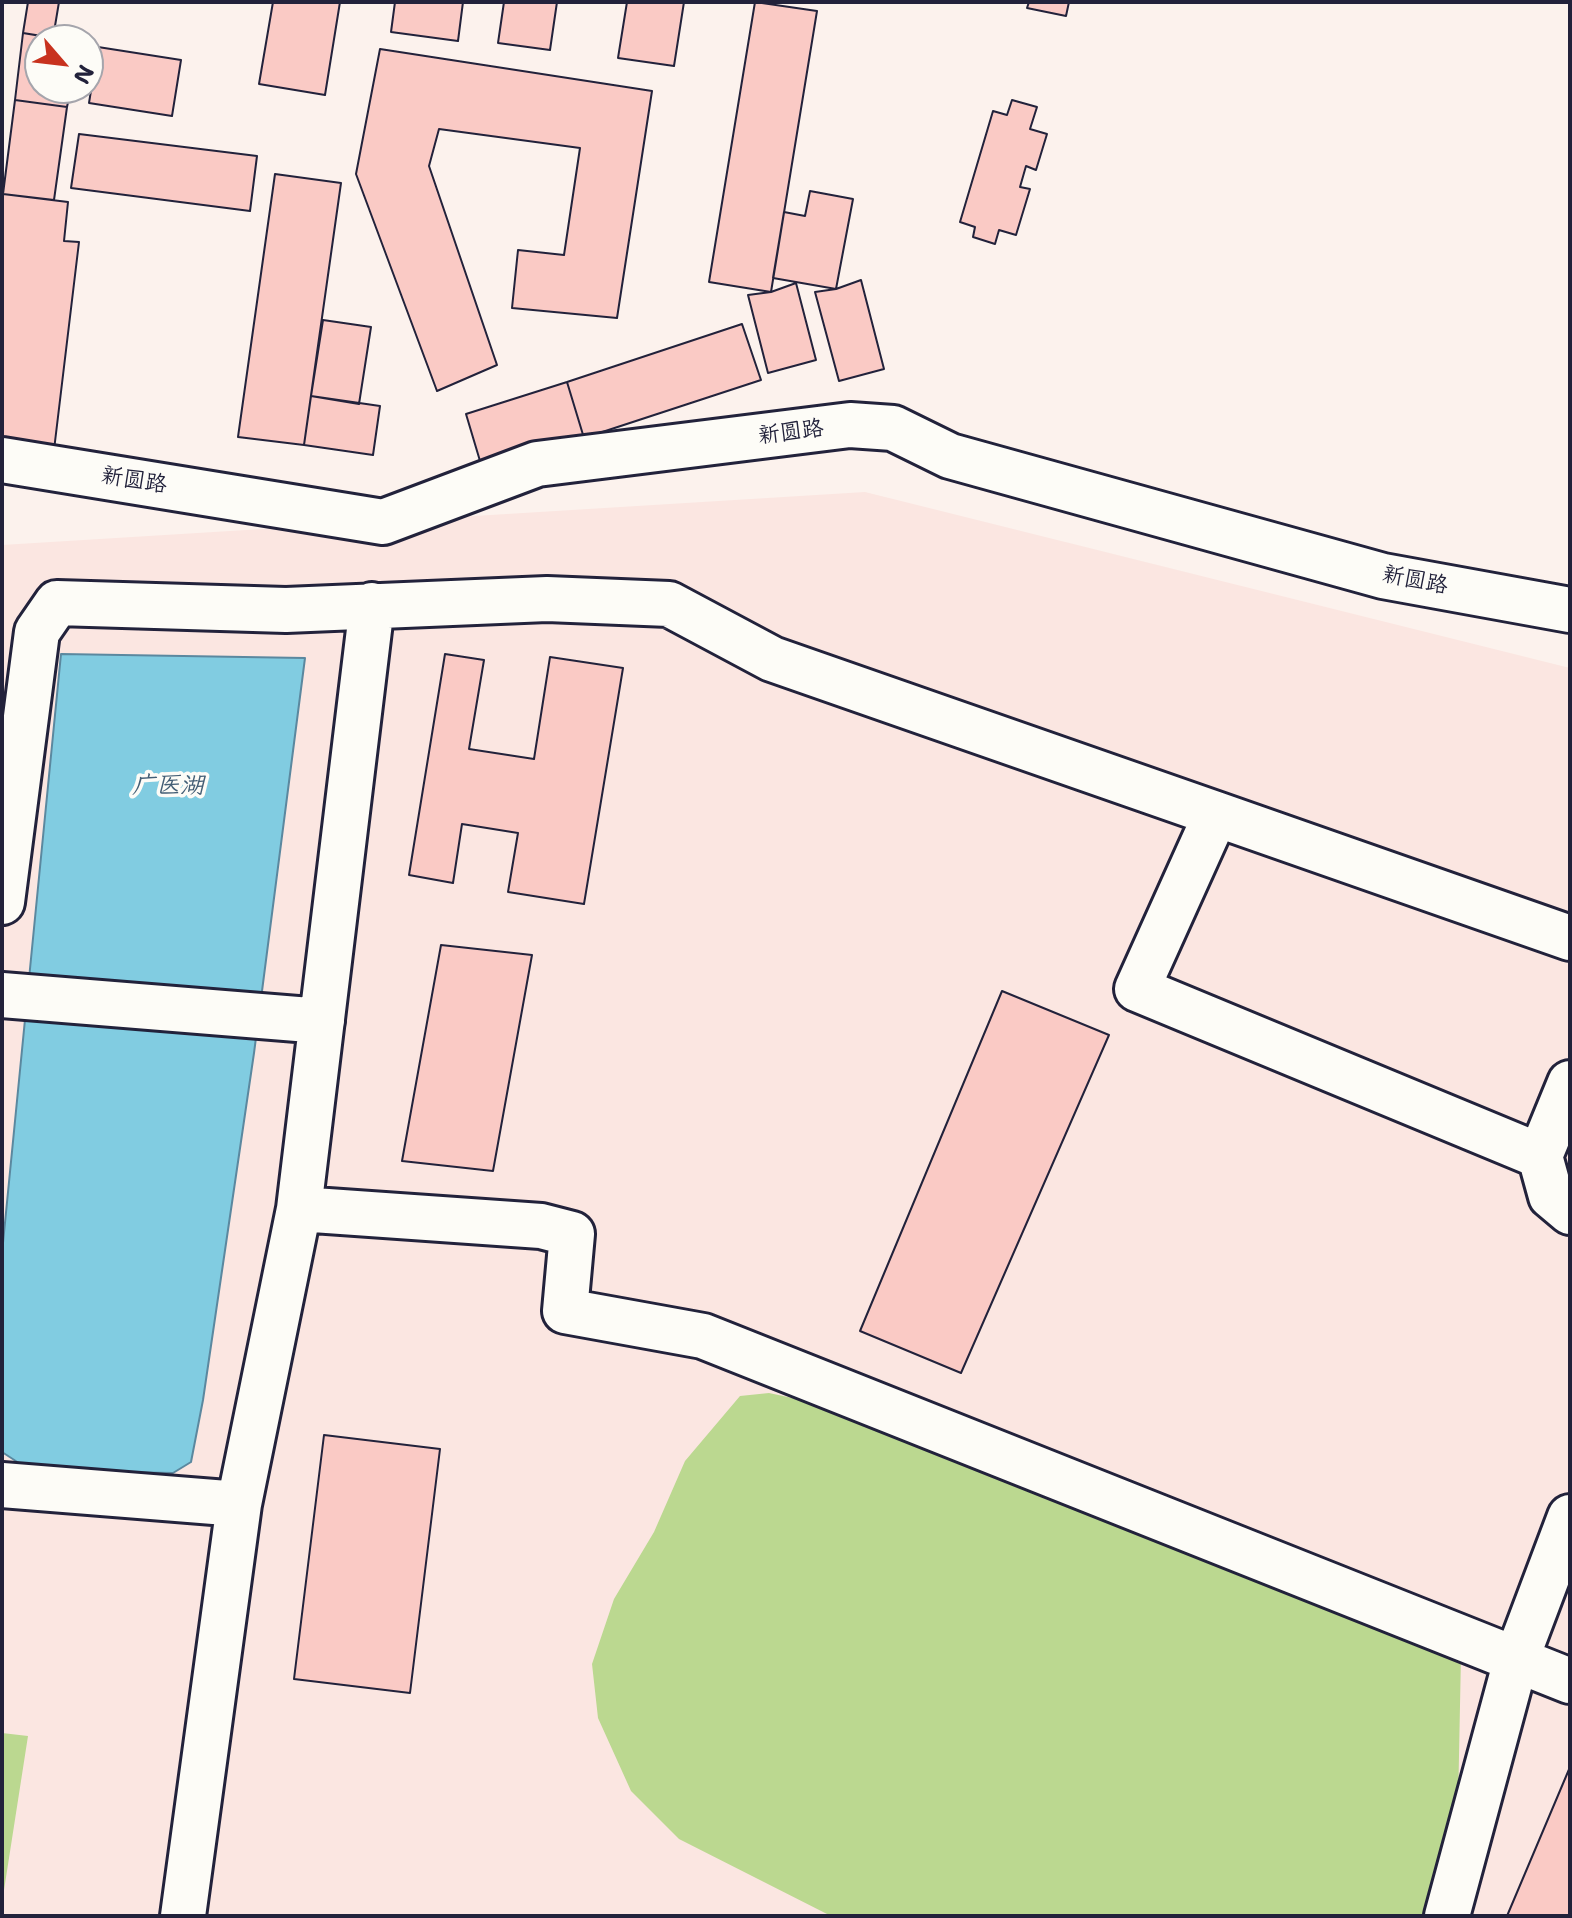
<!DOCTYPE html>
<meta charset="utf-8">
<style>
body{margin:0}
#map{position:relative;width:1572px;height:1918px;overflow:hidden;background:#fcf2ed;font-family:"Shantell Sans",sans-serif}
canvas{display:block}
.frame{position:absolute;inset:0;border:4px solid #22223b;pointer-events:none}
.north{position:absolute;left:24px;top:24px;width:80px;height:80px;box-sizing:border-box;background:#fdfcf7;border:2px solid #a5a5ac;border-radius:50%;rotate:118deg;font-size:22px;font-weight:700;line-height:32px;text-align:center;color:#22223b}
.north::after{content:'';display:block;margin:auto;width:28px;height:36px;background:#c8321e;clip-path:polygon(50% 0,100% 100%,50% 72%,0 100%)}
</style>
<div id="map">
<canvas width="1572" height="1918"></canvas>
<div class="frame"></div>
<div class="north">N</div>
</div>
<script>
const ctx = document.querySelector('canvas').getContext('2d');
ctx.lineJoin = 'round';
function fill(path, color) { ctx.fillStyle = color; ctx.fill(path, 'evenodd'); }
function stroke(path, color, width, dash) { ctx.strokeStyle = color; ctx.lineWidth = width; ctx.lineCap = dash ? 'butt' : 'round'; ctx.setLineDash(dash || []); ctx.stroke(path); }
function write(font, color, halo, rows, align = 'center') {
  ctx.font = font + ' "Shantell Sans","LXGW WenKai TC",sans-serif'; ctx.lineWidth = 7; ctx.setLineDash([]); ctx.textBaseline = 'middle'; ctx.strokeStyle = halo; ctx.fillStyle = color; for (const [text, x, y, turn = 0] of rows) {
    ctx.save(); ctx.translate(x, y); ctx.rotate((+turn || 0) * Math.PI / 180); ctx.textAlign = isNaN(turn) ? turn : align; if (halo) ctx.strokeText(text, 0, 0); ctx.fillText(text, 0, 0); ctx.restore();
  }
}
const built = new Path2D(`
 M 865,492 L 1570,668 L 1570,1916 L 2,1916 L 2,545 Z`);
const green = new Path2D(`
 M 769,1393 L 830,1406 L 1461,1655 L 1458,1806 L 1426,1916 L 831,1916 L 679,1839 L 631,1791 L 598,1718 L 592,1664 L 614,1599 L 654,1532 L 685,1461 L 740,1396 Z
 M 2,1733 L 28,1736 L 2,1903 Z`);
const water = new Path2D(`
 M 61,654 L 305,658 L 254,1053 L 203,1400 L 191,1462 L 173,1473 L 48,1471 L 25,1467 L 2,1452 L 2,1253 Z`);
const building = new Path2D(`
 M 28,2 L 59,2 L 53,38 L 23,33 Z
 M 273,2 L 340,2 L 325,95 L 259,84 Z
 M 395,2 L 463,2 L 458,41 L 391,32 Z
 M 504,2 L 557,2 L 550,50 L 498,43 Z
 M 627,2 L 684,2 L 674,66 L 618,58 Z
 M 755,2 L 817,11 L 771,292 L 709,282 Z
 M 1029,2 L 1069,2 L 1066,16 L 1027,8 Z
 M 23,33 L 67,40 L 40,40 L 40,88 L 71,88 L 67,107 L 15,100 Z
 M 98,47 L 181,60 L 172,116 L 89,103 Z
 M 380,49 L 652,91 L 617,318 L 512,308 L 518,250 L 564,255 L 580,148 L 439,129 L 429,166 L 497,365 L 437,391 L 356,174 Z
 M 15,100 L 67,107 L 54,200 L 3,194 Z
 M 1012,100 L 1037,107 L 1030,129 L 1047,134 L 1036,170 L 1026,166 L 1020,187 L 1030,189 L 1016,235 L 999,230 L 995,244 L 973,237 L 975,227 L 960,222 L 993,111 L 1007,115 Z
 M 79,134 L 257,156 L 250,211 L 71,188 Z
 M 275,174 L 341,183 L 304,445 L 238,437 Z
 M 810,191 L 853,199 L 836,289 L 773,278 L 784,212 L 805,216 Z
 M 3,194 L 68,202 L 64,241 L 79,242 L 54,450 L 2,444 Z
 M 861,280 L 884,369 L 839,381 L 815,292 L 836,289 Z
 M 796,283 L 816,360 L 768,373 L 748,295 L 771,292 Z
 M 323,320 L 371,327 L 359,404 L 311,396 Z
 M 742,324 L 761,380 L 584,438 L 567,382 Z
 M 567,382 L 584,438 L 483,471 L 466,414 Z
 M 311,396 L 380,406 L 373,455 L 304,445 Z
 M 445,654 L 484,660 L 469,749 L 534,759 L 550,657 L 623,668 L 584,904 L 508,892 L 518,833 L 462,824 L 453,883 L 409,875 Z
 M 441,945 L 532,955 L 493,1171 L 402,1161 Z
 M 1002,991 L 1109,1035 L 961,1373 L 860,1331 Z
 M 324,1435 L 440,1449 L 410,1693 L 294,1679 Z
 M 1570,1767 L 1570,1916 L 1507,1916 Z`);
const minor = new Path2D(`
 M 2,460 L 383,522 L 537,464 L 850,425 L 893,428 L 950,456 L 1383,576 L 1570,610
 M 1216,814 L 1570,938
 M 2,902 L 37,632 L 57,603 L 286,610 L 547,599 L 669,604 L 772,659 L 1216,814 L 1137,989 L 1540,1156 L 1551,1196 L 1570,1212
 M 2,995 L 322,1021
 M 1540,1156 L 1570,1083
 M 299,1209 L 372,605
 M 2,1485 L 239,1504 L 299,1209 L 541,1226 L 572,1234 L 565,1311 L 703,1336 L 1570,1681
 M 183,1916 L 239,1504
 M 1447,1916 L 1516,1660 L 1570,1517`);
const streetNames = [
 ["新圆路",791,433,-7],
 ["新圆路",134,481,9],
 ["新圆路",1415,581,11]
];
const waterNames = [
 ["广医湖",168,787]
];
fill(built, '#fbe6e1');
fill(green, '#bbd890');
fill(water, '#81cce1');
stroke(water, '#5b889f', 2);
fill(building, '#facac5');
stroke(building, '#22223b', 2);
stroke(minor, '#22223b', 50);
stroke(minor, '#fdfcf7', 44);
write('22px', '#22223b', '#fdfcf7', streetNames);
write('italic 24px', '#435e75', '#fdfcf7', waterNames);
</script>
